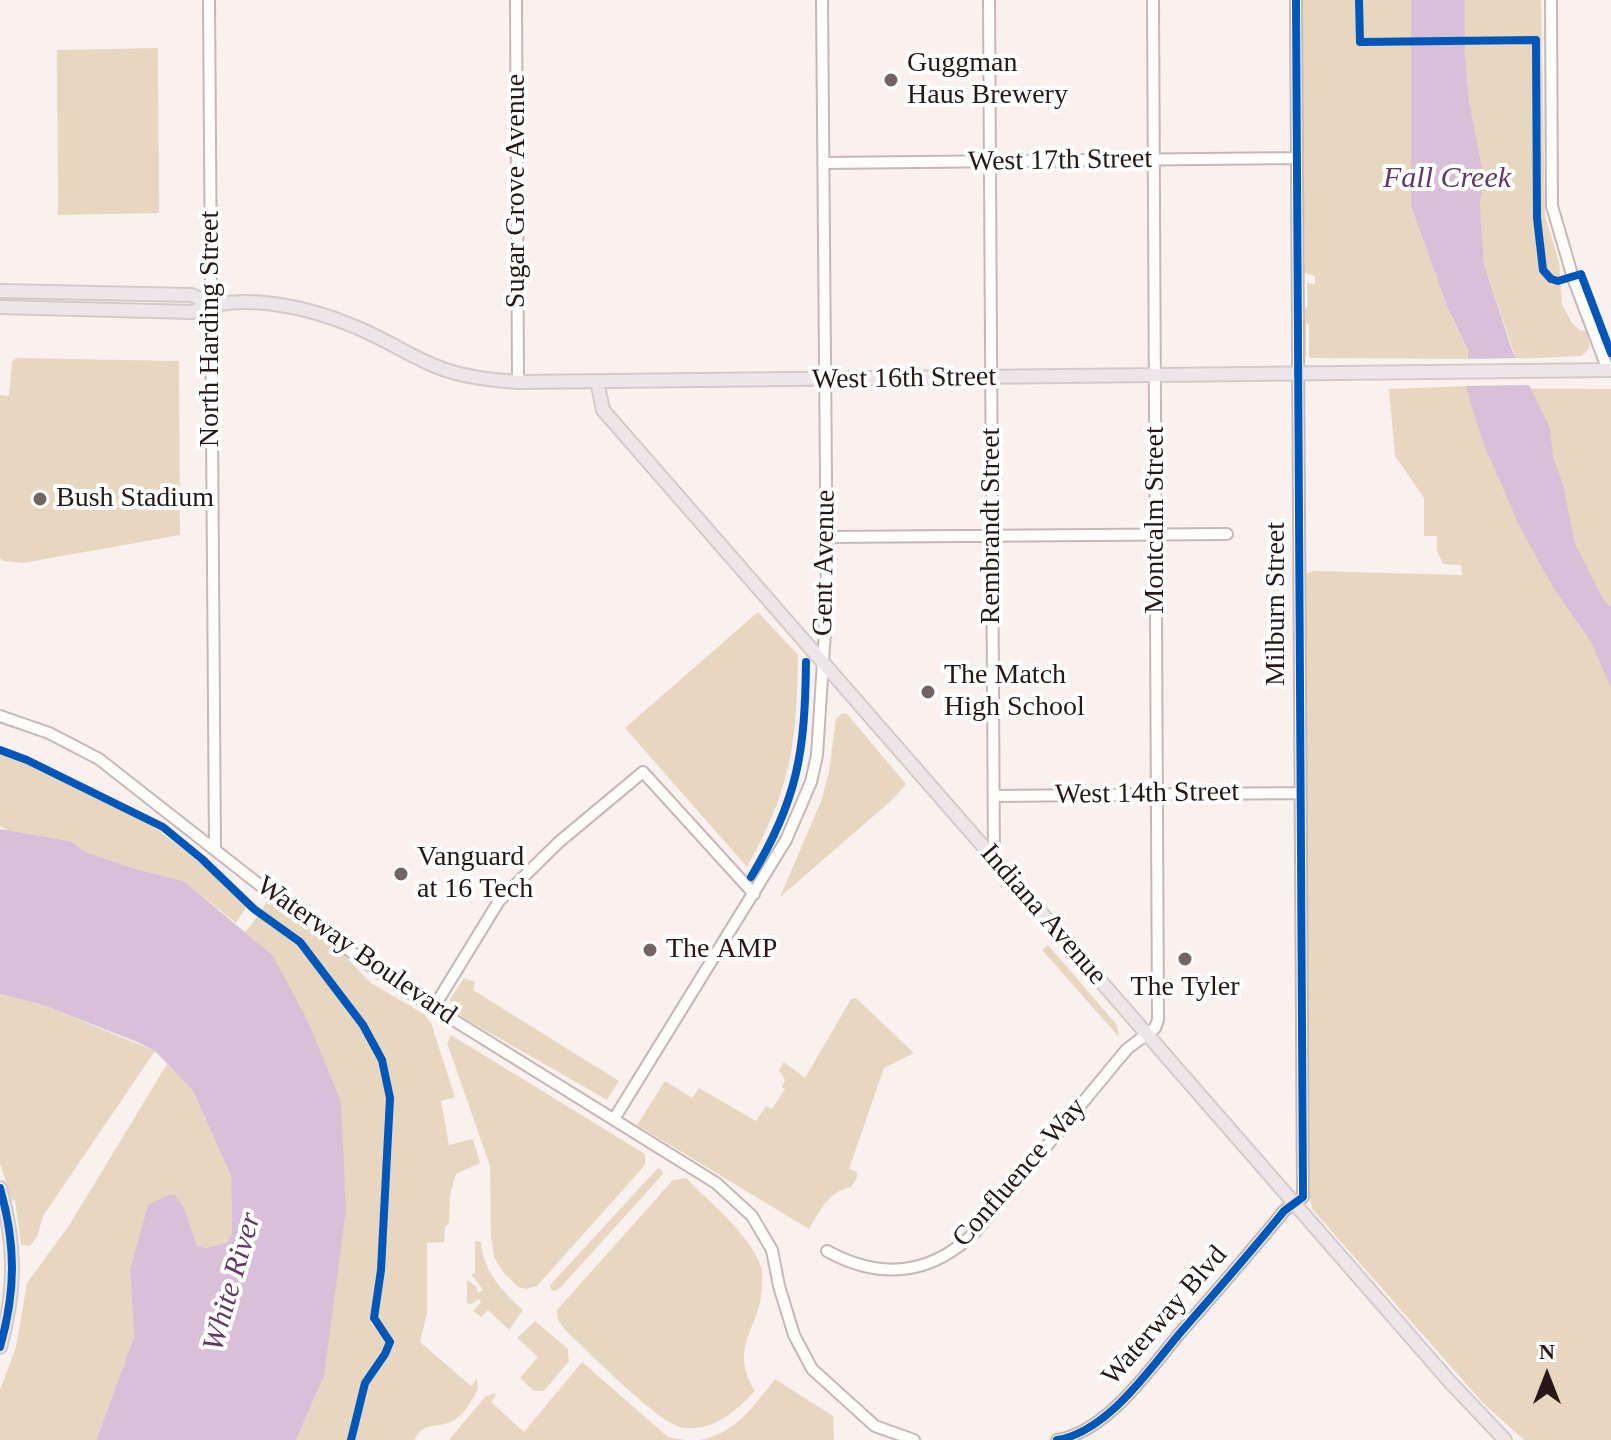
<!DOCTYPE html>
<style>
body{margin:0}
#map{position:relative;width:1611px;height:1440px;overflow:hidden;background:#faf0ee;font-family:Georgia,serif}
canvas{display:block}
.north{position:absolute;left:1507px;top:1336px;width:80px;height:80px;-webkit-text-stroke:6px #fff;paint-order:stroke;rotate:0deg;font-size:22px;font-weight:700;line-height:32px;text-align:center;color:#271817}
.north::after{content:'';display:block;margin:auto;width:28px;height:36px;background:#271817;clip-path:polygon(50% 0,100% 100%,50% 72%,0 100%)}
</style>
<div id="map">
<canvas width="1611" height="1440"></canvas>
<div class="north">N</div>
</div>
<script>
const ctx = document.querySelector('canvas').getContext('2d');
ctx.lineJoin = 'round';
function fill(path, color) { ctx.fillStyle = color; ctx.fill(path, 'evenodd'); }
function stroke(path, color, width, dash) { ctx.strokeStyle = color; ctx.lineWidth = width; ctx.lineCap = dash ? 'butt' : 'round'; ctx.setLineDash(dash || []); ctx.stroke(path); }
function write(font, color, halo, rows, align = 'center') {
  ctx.font = font + ' Georgia,serif'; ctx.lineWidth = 8; ctx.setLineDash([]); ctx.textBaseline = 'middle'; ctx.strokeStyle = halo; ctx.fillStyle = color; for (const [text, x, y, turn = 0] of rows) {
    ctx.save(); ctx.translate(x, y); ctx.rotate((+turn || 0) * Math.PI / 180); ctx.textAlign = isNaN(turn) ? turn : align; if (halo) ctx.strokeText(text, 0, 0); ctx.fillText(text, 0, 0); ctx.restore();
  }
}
const green = new Path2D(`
 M 1298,0 L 1411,0 L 1411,206 L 1446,304 L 1468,352 L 1467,359 L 1309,358 L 1309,324 L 1306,323 L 1306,356 L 1303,355 L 1301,313 L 1308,306 L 1307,283 L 1315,284 L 1315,276 L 1302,272 Z
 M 1465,0 L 1541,0 L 1545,216 L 1559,262 L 1562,304 L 1572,323 L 1580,330 L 1586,331 L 1590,345 L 1588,350 L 1581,356 L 1516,359 L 1484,264 L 1480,202 L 1484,179 L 1469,99 L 1465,52 Z
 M 158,48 L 159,213 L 58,215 L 57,50 Z
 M 16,358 L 179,361 L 180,535 L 23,563 L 4,561 L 0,558 L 0,395 L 9,396 L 12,362 Z
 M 1468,386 L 1468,388 L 1611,389 L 1611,1440 L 1524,1440 L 1483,1403 L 1312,1209 L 1310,1200 L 1305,574 L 1314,571 L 1462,575 L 1461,565 L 1443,564 L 1437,551 L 1437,536 L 1424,536 L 1424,498 L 1395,456 L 1389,389 Z
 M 758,612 L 798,655 C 797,743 791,789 747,867 L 625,728 Z
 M 843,713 L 847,714 L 906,784 L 892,800 L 780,897 L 822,799 L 829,771 L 836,719 Z
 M 0,752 L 45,771 L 99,800 L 134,813 L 187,852 L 248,904 L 236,923 L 184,881 L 132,868 L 86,852 L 70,841 L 9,831 L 0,826 Z
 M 266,902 L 270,902 L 348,959 L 371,983 L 424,1014 L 431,1023 L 455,1097 L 441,1101 L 449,1145 L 473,1139 L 480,1163 L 456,1174 L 450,1195 L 449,1223 L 445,1227 L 444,1242 L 427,1243 L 427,1313 L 420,1342 L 471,1386 L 477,1379 L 478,1389 C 472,1400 465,1414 454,1420 C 437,1430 425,1420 414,1440 L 353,1440 L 365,1386 L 392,1344 L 375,1317 L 384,1252 L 389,1164 L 391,1098 L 386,1064 L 365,1024 L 326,969 L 301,940 L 262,910 Z
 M 260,914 L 297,942 L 314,960 L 362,1027 L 381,1062 L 388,1096 L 387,1126 L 381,1249 L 371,1314 L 372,1325 L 387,1341 C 383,1358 368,1369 362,1385 C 355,1402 357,1422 349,1440 L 296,1440 L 324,1376 L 272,956 L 245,932 Z
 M 1048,945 L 1117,1025 L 1119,1037 L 1042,950 Z
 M 464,978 L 475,982 L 473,990 L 619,1081 L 607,1100 L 464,1018 L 452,1009 L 450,999 Z
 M 0,994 L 43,1005 L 155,1051 L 43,1216 L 37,1237 L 30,1246 L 21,1245 L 15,1200 L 12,1201 L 0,1163 Z
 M 856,998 L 914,1053 L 884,1068 L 849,1169 L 857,1172 L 857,1178 L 851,1187 C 828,1192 821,1209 809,1229 L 637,1125 L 665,1081 L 692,1098 L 699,1088 L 756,1121 L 766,1106 L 772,1109 L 785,1089 L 782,1087 L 785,1080 L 779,1070 L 784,1062 L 805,1078 L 851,999 Z
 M 451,1035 L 645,1154 L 645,1165 L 537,1286 L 526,1289 L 518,1287 L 503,1272 L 494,1257 L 491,1236 L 490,1166 L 447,1043 Z
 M 167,1064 L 193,1091 L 231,1176 L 232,1232 L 228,1242 L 206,1248 L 197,1246 L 184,1208 L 130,1270 L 134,1337 L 96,1440 L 0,1440 L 0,1390 L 16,1347 L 27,1283 L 70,1224 Z
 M 658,1168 L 662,1170 L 663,1174 L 561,1287 L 555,1291 L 551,1290 L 550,1285 Z
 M 686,1178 C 709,1202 751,1235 761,1267 C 763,1272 762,1280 762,1285 C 762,1328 727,1344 755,1391 C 736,1411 711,1434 680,1427 C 657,1422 586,1349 565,1330 L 558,1320 L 557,1310 L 673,1180 Z
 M 475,1241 L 481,1242 C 483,1272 504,1293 523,1310 L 509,1330 L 488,1310 L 481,1317 L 473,1311 L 481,1302 L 479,1299 L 471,1304 L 467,1303 L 467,1280 L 476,1286 L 478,1293 L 483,1290 L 471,1274 L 475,1273 Z
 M 535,1321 L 568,1349 L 569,1361 L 544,1391 L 534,1391 L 520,1378 L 538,1357 L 517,1338 Z
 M 582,1362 L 668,1437 L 685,1440 L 449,1440 L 485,1397 L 494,1393 L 496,1395 L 491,1402 L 524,1432 Z
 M 775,1379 L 833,1416 L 834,1440 L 699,1440 C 735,1435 754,1405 775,1379 Z`);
const water = new Path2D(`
 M 1411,0 L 1465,0 L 1465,52 L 1469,99 L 1484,179 L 1480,202 L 1484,264 L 1512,350 L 1550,428 L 1553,458 L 1563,484 L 1575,544 L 1603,599 L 1611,607 L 1611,689 L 1592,643 L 1552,586 L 1518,523 L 1483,442 L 1467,391 L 1468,351 L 1446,304 L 1411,206 Z
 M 0,829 L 70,841 L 86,852 L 132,868 L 184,881 L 272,955 L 307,1019 L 341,1102 L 346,1210 L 324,1376 L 296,1440 L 96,1440 L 134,1337 L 130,1270 L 148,1205 L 168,1195 L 175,1195 L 184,1208 L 197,1246 L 206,1248 L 228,1242 L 232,1232 L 231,1176 L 193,1091 L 155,1051 L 137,1042 L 43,1005 L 0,994 Z`);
const pier = new Path2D(`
 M 1520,358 L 1533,385 L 1464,386 L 1463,359 Z`);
const minor = new Path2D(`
 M 209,0 L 215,850
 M 516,0 L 518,382
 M 989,0 L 994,860
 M 1551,0 L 1552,206 L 1573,278 L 1608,370
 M 823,163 L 1297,158
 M 827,537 L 1227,534
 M 0,716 L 49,733 L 99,759 L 266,890 L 394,983 L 716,1183 L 752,1216 L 772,1250 L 779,1286 L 794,1335 L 812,1369 L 875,1426 L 914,1440
 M 994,796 L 1300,793
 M 434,1007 L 499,901 L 559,842 L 643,772 L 754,894
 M 614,1119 L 786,840 L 811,782 L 817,755 L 827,600 L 822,0
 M 827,1251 C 882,1281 933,1275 977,1230 L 1127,1049 L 1155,1028 L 1158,1020 L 1153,0
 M 1057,1440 C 1107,1432 1149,1370 1180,1333 C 1215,1293 1250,1253 1284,1211 L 1303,1197 L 1296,0`);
const major = new Path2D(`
 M 0,291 L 192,295 L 211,304
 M 0,307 L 192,312 C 242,291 310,307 358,328 C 385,339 408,355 435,366 C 461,377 491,380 518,382 L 1611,370
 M 597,381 L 603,410 L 1450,1382 L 1505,1440
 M 0,1188 C 16,1244 16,1291 0,1347`);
const cycleway = new Path2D(`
 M 1359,0 L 1360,42 L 1536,40 L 1537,218 L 1543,270 L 1551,279 L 1558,281 L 1581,274 L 1611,353
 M 0,750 L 27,760 L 163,827 L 202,859 L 254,909 L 300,942 L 363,1025 L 382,1060 L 390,1098 L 381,1270 L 374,1318 L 390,1342 L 385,1354 L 365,1383 L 351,1440
 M 751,877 C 798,800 805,751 806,662
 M 0,1188 C 16,1244 16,1291 0,1347
 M 1057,1440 C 1107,1432 1149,1370 1180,1333 C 1215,1293 1250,1253 1284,1211 L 1303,1197 L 1296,0`);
const markers = [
 [891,80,8,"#716462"],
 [40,499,8,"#716462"],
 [928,692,8,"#716462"],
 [401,874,8,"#716462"],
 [650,950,8,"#716462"],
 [1185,959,8,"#716462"]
];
const poiNames = [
 ["Guggman",907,64],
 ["Haus Brewery",907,96],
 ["Bush Stadium",56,499],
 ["The Match",944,676],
 ["High School",944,708],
 ["Vanguard",417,858],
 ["at 16 Tech",417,890],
 ["The AMP",666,950],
 ["The Tyler",1185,988,"center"]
];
const streetNames = [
 ["West 17th Street",1060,161,-1],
 ["Sugar Grove Avenue",517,191,-90],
 ["North Harding Street",211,329,-90],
 ["West 16th Street",904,379,-1],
 ["Montcalm Street",1156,520,-90],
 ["Rembrandt Street",992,526,-90],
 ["Gent Avenue",825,563,-89],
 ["Milburn Street",1277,604,-90],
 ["West 14th Street",1147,794,-1],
 ["Indiana Avenue",1043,915,49],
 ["Waterway Boulevard",356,951,35],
 ["Confluence Way",1020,1173,-49],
 ["Waterway Blvd",1165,1316,-49]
];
const waterNames = [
 ["Fall Creek",1447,179],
 ["White River",233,1282,-74]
];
fill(green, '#e7d7c1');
fill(water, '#d8c1d8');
fill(pier, '#faf0ee');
stroke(minor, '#c5b8b7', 14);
stroke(major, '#d2cbca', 16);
stroke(minor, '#fefdfc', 10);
stroke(major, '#eee5e8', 12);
stroke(cycleway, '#0057b8', 8);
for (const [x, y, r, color] of markers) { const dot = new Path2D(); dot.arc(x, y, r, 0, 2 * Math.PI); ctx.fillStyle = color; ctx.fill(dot); stroke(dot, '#fff', 3); }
write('28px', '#271817', '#fff', poiNames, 'left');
write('28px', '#271817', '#fff', streetNames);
write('italic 30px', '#603965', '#fff', waterNames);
</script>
